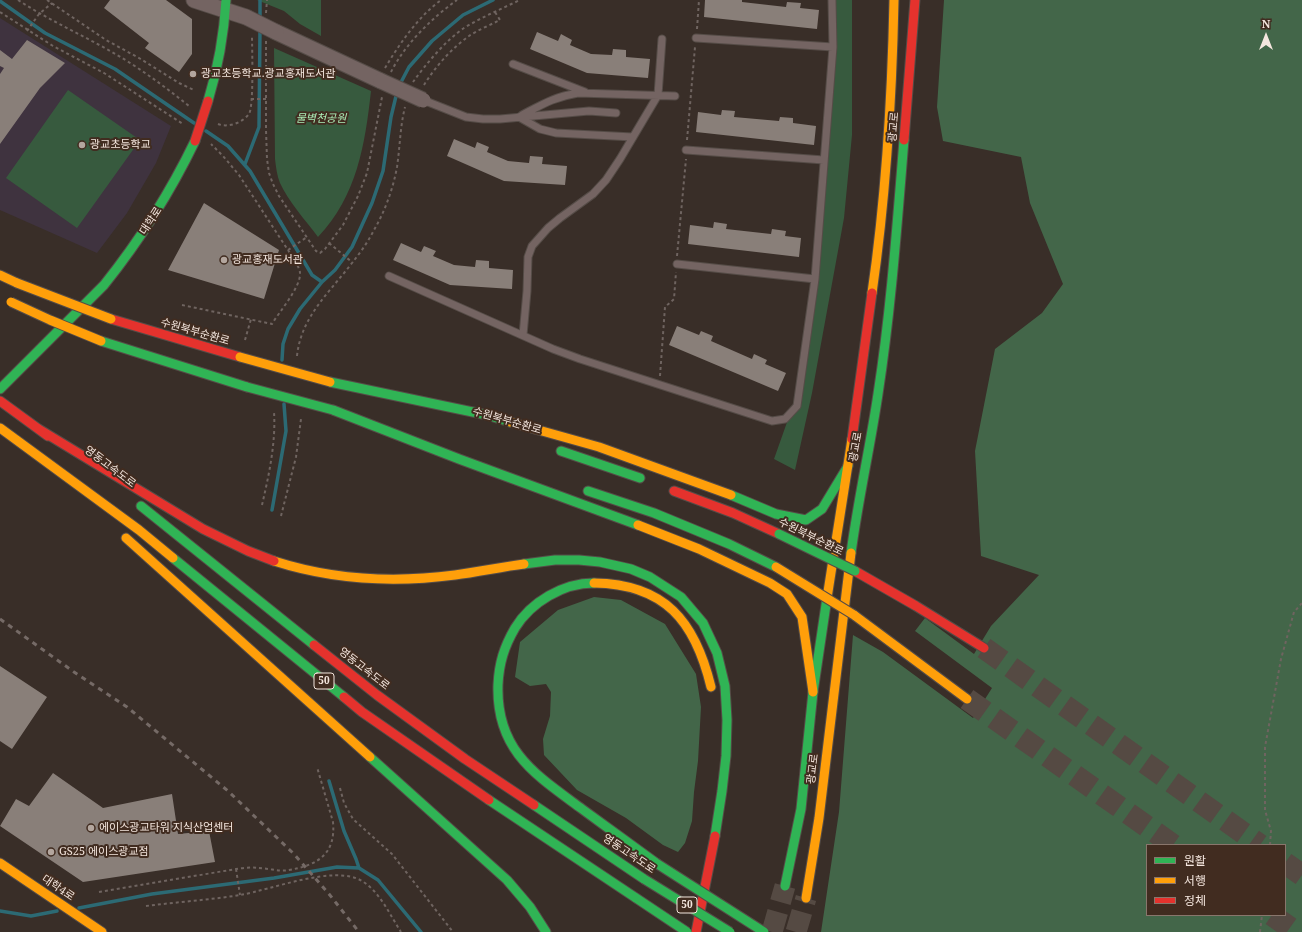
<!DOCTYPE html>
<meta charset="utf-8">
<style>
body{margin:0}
#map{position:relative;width:1302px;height:932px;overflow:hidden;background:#392e28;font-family:"Noto Serif","Noto Sans KR",serif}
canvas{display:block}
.legend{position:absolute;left:1146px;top:844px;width:140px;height:72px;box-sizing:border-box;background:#412c20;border:1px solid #89766c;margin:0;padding:5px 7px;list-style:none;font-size:12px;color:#f4e6de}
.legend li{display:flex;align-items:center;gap:8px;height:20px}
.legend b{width:20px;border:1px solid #89766c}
.north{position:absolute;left:1246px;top:16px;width:40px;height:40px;-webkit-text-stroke:3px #412c20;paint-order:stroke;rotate:0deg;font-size:11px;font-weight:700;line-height:16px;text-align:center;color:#f4e6de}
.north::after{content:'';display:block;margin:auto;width:14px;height:18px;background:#f4e6de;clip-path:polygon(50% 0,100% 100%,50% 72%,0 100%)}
</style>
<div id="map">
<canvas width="1302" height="932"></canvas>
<ul class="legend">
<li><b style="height:5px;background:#30b455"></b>원활</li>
<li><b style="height:5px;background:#ff9f0a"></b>서행</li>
<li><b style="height:5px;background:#e5322d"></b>정체</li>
</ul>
<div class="north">N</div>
</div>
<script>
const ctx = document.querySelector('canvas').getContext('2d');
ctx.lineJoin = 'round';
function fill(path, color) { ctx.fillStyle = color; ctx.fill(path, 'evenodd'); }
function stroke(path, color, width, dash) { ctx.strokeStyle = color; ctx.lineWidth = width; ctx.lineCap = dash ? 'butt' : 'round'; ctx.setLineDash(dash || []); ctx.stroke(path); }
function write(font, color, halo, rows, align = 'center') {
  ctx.font = font + ' "Noto Serif","Noto Sans KR",serif'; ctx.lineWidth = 4; ctx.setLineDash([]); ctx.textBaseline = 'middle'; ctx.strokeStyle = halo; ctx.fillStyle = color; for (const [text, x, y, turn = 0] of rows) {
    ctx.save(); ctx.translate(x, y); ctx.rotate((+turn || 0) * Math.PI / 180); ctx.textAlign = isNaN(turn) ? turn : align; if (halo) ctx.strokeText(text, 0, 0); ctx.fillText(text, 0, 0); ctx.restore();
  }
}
const education = new Path2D(`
 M 0,18 L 171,126 L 156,163 L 127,213 L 97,253 L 0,210 Z`);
const green = new Path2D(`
 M 257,0 L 321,0 L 321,36 L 300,24 L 284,11 Z
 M 835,0 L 852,0 L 852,135 L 844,218 L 812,393 L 795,470 L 774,459 L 797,394 L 823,213 Z
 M 274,48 L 371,91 C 365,145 357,196 318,237 C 306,221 288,201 280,183 C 277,176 276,167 275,159 Z
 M 68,90 L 140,140 L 77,228 L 6,178 Z`);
const forest = new Path2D(`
 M 944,0 L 1302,0 L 1302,932 L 821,932 L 839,812 L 853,635 L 883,652 L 973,718 L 992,688 L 915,631 L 925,618 L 974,654 L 991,626 L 1039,575 L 981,556 L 975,451 L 995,349 L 1042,313 L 1063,284 L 1030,203 L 1021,157 L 943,141 L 937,107 ZM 1147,845 L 1285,845 L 1285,915 L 1147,915 Z
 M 594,597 L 621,600 L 665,624 L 696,674 L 701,707 L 698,761 L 694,792 L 692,821 L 685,843 L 678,852 L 663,845 L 626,818 L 577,790 L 544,755 L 543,739 L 550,716 L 551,692 L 546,684 L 530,686 L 515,677 L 520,642 L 558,610 Z`);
const stream = new Path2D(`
 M 260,0 L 260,19
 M 0,1 L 45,33 L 115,69 L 194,123
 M 399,86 L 409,67 L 432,41 L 463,15 L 493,0
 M 206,131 L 228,146 L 250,171 L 312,275 L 322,282
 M 245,164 L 259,127 L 260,29
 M 282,360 L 283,344 L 288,329 L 300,309 L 322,282 L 335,270 L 352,247 L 372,203 L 383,171 L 391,117 L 397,92
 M 272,510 L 286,431 L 284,404
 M 329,781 L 344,831 L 356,859 L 359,868
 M 79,908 L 152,894 L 274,878 L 337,867 L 359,868 L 378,880 L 421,932
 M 0,911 L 31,916 L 57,911`);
const building = new Path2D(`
 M 110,0 L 166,0 L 192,19 L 192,54 L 179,72 L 145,48 L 149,43 L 104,8 Z
 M 705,0 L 742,0 L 742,2 L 786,7 L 787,2 L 801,3 L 800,8 L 819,10 L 817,29 L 704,17 Z
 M 537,32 L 558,41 L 561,34 L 572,40 L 570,45 L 591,54 L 612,55 L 613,49 L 626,50 L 626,57 L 650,59 L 648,78 L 587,73 L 530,49 Z
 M 27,40 L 65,63 L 40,88 L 0,144 L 0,74 L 4,68 L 0,66 L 0,50 L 12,59 Z
 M 722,110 L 735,111 L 734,117 L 779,121 L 780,117 L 793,118 L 793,123 L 816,126 L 814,145 L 696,132 L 698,112 L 721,115 Z
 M 454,139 L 475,148 L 477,142 L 489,147 L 487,152 L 508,161 L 529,163 L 530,156 L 543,157 L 542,164 L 567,166 L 565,185 L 504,181 L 447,156 Z
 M 204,203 L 279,250 L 264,299 L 168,270 Z
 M 714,222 L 727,224 L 726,229 L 771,234 L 772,229 L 786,231 L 785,236 L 801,238 L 799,257 L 688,244 L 690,225 L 713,228 Z
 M 401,243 L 421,252 L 424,246 L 436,251 L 433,256 L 454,265 L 475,267 L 476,260 L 489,261 L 489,268 L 513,270 L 512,289 L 450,285 L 393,260 Z
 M 677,326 L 699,335 L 701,331 L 713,336 L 711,341 L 752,359 L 754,354 L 767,360 L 765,364 L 786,373 L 778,391 L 669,345 Z
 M 0,666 L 47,697 L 12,749 L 0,741 Z
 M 53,773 L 103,808 L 172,794 L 178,834 L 209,831 L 215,862 L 83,882 L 0,826 L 16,799 L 29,806 Z`);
const secondaryTunnel = new Path2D(`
 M 772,932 L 785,886
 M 796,932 L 806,898`);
const highwayTunnel = new Path2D(`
 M 984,648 L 1260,845
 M 967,699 L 1173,845
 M 1285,863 L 1302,875
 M 1272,915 L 1296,932`);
const path = new Path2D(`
 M 18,0 C 53,23 92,39 127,61 C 149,75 169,90 189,106
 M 47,0 L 106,40 L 139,58 L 179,83 L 194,90
 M 0,12 L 53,46 L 104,73 L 183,124
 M 266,13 L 267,0
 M 697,29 L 699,0
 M 27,31 L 39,14 L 52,3
 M 266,41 L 266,130 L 267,159 L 269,173 L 273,184 L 279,196 L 316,251 L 320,253 L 325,249 L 343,225 L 358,196 L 367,173 L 382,97
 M 385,68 C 400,43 418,17 441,0
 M 391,72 C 405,44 432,18 457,0
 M 413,82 C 426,64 446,40 464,28 C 482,17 501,9 520,0
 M 424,85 C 435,67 452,48 469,36 C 478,30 490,25 500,20 L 495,12
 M 251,99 L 266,99
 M 218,124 C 228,128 242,123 249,114 C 254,106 252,48 252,35
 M 687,140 L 695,47
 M 329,243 L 353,263
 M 288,250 L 307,237
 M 677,256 L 686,159
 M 182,305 L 272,324 C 279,312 301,287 300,273 C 300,270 298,267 297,264 L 239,175 L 223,156 L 211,144
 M 245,340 L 251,319
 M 297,356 C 301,317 329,293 352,263 C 360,253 368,242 374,230 C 385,211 393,189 397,167 C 400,147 400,127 405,107
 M 660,376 L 665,307 L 674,299 L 676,272
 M 262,505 C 269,475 276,442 274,412
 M 281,516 L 296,457 L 301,419
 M 340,788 L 344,803 L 353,819 L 392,854 L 453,932
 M 1270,845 L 1271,831 L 1265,810 L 1265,747 L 1281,659 L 1294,612 L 1302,603
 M 236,869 L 240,895
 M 99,892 L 236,869 C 243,868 251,867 258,868 C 268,868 279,872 289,870 C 318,865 336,854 333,822 L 317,767
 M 146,906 C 177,902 209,900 240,895 C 271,890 334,864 362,881 C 380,892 390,915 401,932
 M 1260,932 L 1262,915`);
const lane = new Path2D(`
 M 696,38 L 833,47
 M 513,64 L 585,92
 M 423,100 L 466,117 L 483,119 L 500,119 L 589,111 L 616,113
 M 522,115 C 543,104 554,97 578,93 L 675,96
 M 519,117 L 540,129 L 556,133 L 633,137
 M 686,150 L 824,160
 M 677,264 L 815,279
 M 389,276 L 553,349 L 580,359 L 772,421 L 785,419 L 797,406 L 815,279 L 833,47 L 832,0
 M 523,335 L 527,291 L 528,257 L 532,246 L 548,228 L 560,218 L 593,194 L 606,180 L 620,159 L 658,95 L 662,39`);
const street = new Path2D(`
 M 194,0 L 246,17
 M 276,32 L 381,81`);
const fast = new Path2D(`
 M 208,101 C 218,68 224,35 226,0
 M 101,341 L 247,387
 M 330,382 L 487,415 L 510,422
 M 0,389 L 104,285 C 140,240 170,193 195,141
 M 333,410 L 459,459 L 638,525
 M 561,451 L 640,478
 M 588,491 L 654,513 L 729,544 L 776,567
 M 731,495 L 776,514 L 806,520 L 822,509 L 848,466
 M 141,506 L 314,645
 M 851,553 C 858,500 870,448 878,394 C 891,310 897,225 904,140
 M 173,558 L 344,697
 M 524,564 L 555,560 L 579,560 L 600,562 L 631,569 L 650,577 L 681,597 L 703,623 L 717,653 L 725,686 L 727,720 L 726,756 L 722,791 L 715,836
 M 594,583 C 563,583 531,602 515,628 C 504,647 499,663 498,685 C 496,751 536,775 582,809 C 607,827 631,845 656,863
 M 370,757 L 507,880 L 530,907 L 546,932
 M 489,800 L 636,898
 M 534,805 L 644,879
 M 785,886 L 801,809 L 813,692 L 827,598`);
const slow = new Path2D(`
 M 0,275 L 17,283
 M 872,293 C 886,196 892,98 894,0
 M 510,422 L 599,447 L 731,495
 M 0,428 L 139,530 L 173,558
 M 638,525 L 699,549 L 770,583 L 787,594 L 802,617 L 813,692
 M 126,538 L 370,757
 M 274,561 C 333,580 394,583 455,575 C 478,572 501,567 524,564
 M 594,583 C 665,584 695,621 711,687
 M 827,598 L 852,439
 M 854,615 L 967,699
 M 0,863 L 102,932
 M 806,898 L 819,818 L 851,553`);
const jam = new Path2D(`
 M 904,140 L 915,0
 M 111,319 L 240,357
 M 0,401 L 48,436
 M 37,428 L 203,529 L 248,551 L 274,561
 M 852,439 L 872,293
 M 674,491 L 733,513 L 779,534
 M 855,571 L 916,606 L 984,648
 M 314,645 L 377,695 L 465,759 L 534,805
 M 344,697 L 362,712 L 489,800
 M 696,932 L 715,836`);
const rail = new Path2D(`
 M 0,619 L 74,672 L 127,707 L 228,791 L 294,854 L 329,894 L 359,932`);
const streetBridge = new Path2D(`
 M 246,17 L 276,32
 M 381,81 L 423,100`);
const fastBridge = new Path2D(`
 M 247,387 L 333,410
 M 779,534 L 855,571
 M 656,863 L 764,932
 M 644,879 L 730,932
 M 636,898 L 687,932`);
const slowBridge = new Path2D(`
 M 17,283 L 111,319
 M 11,302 L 50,320 L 101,341
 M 240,357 L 330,382
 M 776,567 L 854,615`);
const jamBridge = new Path2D(`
 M 195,141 L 208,101`);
const markers = [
 [193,74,4,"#b3a69e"],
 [82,145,4,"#b3a69e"],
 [224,260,4,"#b3a69e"],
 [91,828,4,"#b3a69e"],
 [51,852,4,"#b3a69e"]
];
const shields = [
 [324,681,20],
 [687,905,20]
];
const shieldNames = [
 ["50",324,681],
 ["50",687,905]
];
const poiNames = [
 ["광교초등학교.광교홍재도서관",201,74],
 ["광교초등학교",90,145],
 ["광교홍재도서관",232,260],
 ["에이스광교타워 지식산업센터",99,828],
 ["GS25 에이스광교점",59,852]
];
const parkNames = [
 ["물벽천공원",321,119]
];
const streetNames = [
 ["광교로",894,127,-85],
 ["대학로",151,221,-57],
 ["수원북부순환로",195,332,16],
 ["수원북부순환로",507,421,16],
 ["광교로",856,447,-80],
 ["영동고속도로",110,467,37],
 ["수원북부순환로",811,537,26],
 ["영동고속도로",364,669,38],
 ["광교로",813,769,-83],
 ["영동고속도로",629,854,34],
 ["대학4로",58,888,34]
];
fill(education, '#3f333f');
fill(green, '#375a3e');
fill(forest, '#436649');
stroke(stream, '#2c6a74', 3.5);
fill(building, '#897f79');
stroke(secondaryTunnel, '#554a43', 21, [21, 10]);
stroke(highwayTunnel, '#554a43', 22, [22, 11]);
stroke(lane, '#554c47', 9);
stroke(street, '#554c47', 17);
stroke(fast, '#554c47', 11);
stroke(slow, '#554c47', 11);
stroke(jam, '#554c47', 11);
stroke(path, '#6f6460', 2, [3, 3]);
stroke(lane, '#746462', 7);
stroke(street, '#746462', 15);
stroke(fast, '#30b455', 9);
stroke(slow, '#ff9f0a', 9);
stroke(jam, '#e5322d', 9);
stroke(rail, '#756a66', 3, [5, 5]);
stroke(streetBridge, '#554c47', 17, []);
stroke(fastBridge, '#554c47', 11, []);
stroke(slowBridge, '#554c47', 11, []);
stroke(jamBridge, '#554c47', 11, []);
stroke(streetBridge, '#746462', 15);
stroke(fastBridge, '#30b455', 9);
stroke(slowBridge, '#ff9f0a', 9);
stroke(jamBridge, '#e5322d', 9);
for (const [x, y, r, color] of markers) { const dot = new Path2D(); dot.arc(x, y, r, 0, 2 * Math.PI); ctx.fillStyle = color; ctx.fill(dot); stroke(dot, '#412c20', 1.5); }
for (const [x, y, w] of shields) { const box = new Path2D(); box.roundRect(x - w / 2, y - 8, w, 16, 3); ctx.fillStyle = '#412c20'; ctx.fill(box); stroke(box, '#f4e6de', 1); }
write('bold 10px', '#f4e6de', null, shieldNames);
write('11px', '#f4e6de', '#412c20', poiNames, 'left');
write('italic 11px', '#abeeb8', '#412c20', parkNames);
write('11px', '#f4e6de', '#412c20', streetNames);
</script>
